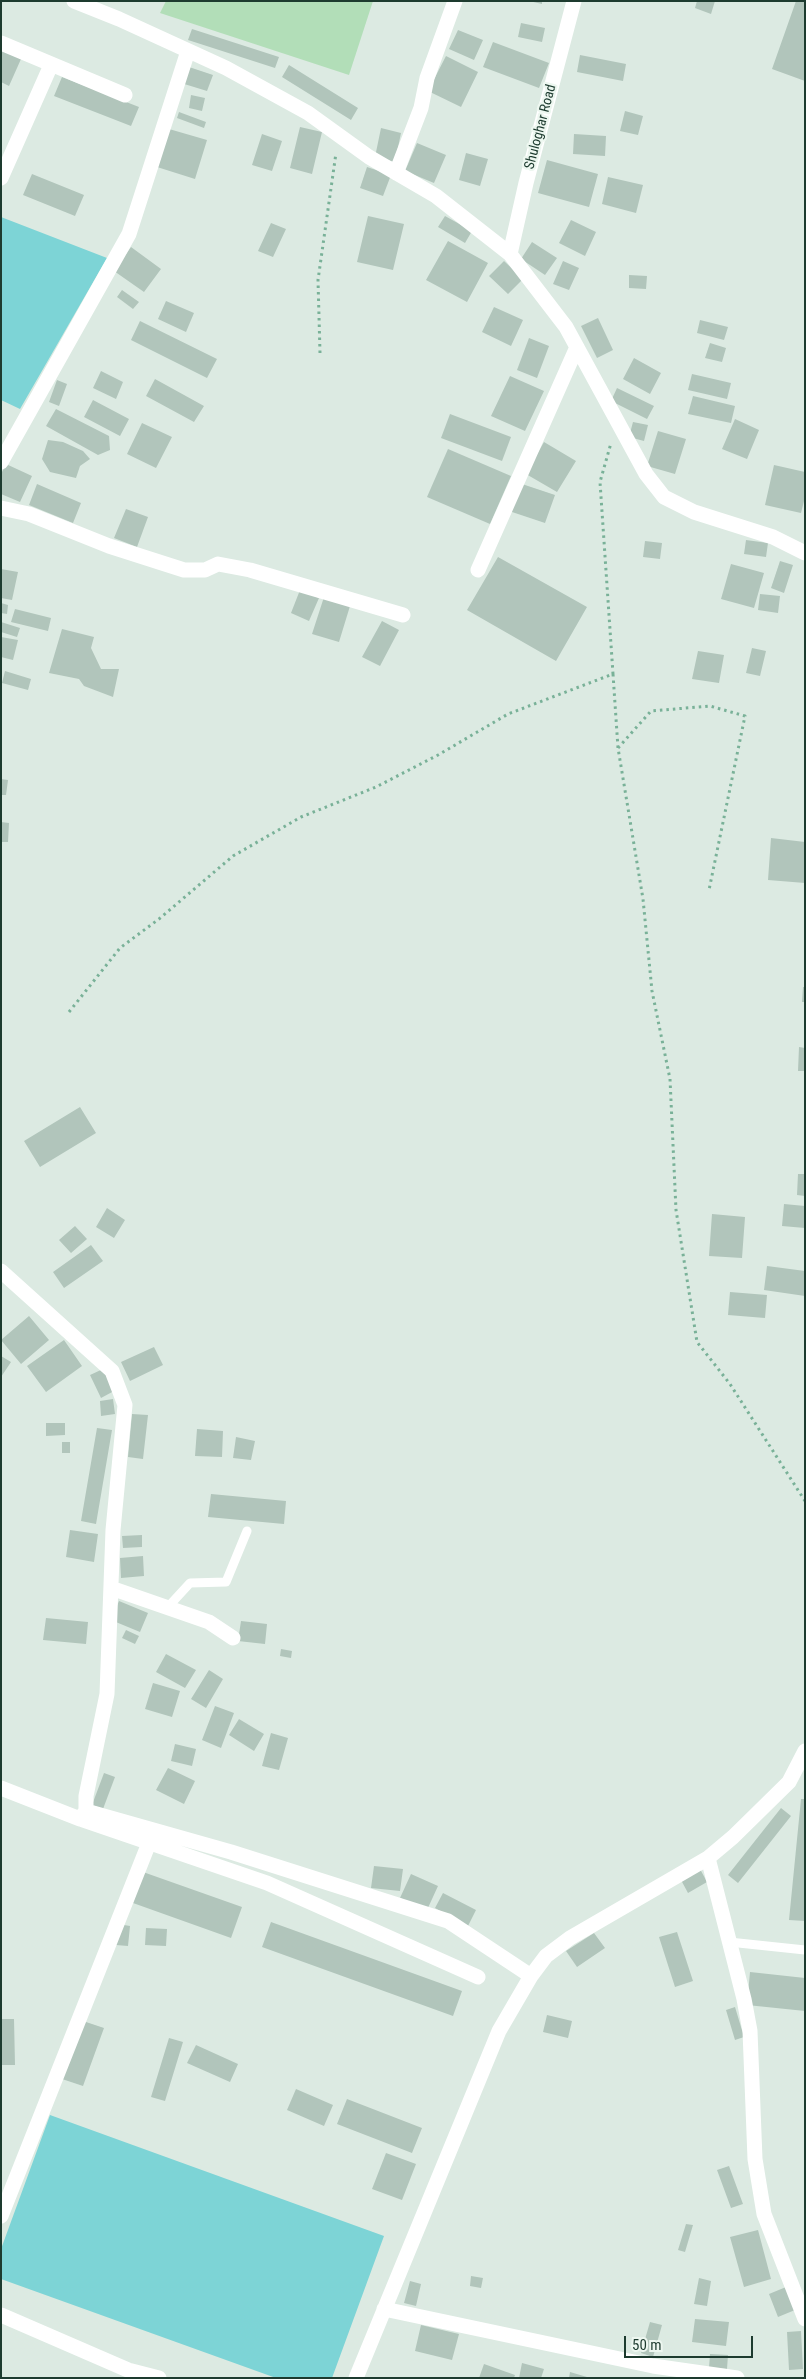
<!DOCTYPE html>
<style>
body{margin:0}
#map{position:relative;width:806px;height:2379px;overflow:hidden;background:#dceae2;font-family:"Roboto Condensed",sans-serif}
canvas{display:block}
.frame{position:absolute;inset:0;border:2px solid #1d3b2f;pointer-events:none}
.scale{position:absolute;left:624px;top:2336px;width:129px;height:22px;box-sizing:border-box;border:2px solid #1d3b2f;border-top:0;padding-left:6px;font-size:15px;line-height:18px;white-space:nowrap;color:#1d3b2f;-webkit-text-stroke:4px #edf7f0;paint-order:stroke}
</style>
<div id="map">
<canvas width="806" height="2379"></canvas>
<div class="frame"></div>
<div class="scale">50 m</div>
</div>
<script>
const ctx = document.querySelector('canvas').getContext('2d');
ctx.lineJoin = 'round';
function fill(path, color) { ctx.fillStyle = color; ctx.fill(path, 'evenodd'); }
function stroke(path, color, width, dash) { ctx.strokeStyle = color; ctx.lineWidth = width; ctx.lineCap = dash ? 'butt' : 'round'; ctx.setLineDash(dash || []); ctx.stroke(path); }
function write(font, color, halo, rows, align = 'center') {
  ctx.font = font + ' "Roboto Condensed",sans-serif'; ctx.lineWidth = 4.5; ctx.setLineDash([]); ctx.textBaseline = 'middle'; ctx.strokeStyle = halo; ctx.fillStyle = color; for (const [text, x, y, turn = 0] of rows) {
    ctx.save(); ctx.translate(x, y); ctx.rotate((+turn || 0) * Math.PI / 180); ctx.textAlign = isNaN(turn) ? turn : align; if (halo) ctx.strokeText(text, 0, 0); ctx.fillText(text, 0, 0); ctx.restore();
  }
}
const green = new Path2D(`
 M 166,1 L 373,1 L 349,75 L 160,13 Z`);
const water = new Path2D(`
 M 1,217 L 107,258 L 20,409 L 1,400 Z
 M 50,2115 L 384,2236 L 332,2378 L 276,2378 L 1,2279 L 1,2249 Z`);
const building = new Path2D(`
 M 529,1 L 542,1 L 542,4 Z
 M 697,1 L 715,1 L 711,14 L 695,8 Z
 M 796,1 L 805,1 L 805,81 L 772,69 Z
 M 521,23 L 545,28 L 542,42 L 518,37 Z
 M 192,29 L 279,57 L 275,68 L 188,40 Z
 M 458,30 L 483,40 L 474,60 L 449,49 Z
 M 493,42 L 549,63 L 539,88 L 483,67 Z
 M 1,50 L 21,59 L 9,86 L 1,82 Z
 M 580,55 L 626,64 L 623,81 L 577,72 Z
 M 446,56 L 478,72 L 461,107 L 428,91 Z
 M 289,65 L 358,108 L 351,120 L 282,77 Z
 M 186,66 L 213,75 L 207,91 L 181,83 Z
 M 62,77 L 139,107 L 131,126 L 54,96 Z
 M 191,95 L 205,98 L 202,111 L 189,108 Z
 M 625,111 L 643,116 L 638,135 L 620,131 Z
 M 179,112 L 206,122 L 204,128 L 177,118 Z
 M 300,127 L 322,132 L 312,174 L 290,168 Z
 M 381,128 L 401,133 L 395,162 L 375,157 Z
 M 169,129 L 207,140 L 195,179 L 157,167 Z
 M 262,134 L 282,141 L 272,171 L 252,165 Z
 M 574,134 L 606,136 L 605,156 L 573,154 Z
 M 417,143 L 446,155 L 434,183 L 405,171 Z
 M 466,153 L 488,159 L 480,186 L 459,180 Z
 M 547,160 L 598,174 L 589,207 L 538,193 Z
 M 367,167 L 391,175 L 383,196 L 360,188 Z
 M 32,174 L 84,195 L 75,216 L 23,195 Z
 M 608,177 L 643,185 L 636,213 L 602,204 Z
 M 368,216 L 404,224 L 393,270 L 357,262 Z
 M 445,216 L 472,231 L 465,243 L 438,227 Z
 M 571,220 L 596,232 L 585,256 L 559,243 Z
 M 271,223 L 286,229 L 273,257 L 258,251 Z
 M 448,241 L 488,263 L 467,302 L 426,280 Z
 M 532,242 L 557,258 L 545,275 L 521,259 Z
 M 131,247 L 161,269 L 144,292 L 114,271 Z
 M 504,261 L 523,279 L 508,294 L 489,276 Z
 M 563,261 L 579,268 L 569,290 L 553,284 Z
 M 629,275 L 647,276 L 646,289 L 629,288 Z
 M 122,290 L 139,302 L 133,309 L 117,297 Z
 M 166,301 L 194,313 L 186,332 L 158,319 Z
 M 494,307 L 523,320 L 511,346 L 482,332 Z
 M 598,318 L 613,350 L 597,358 L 581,326 Z
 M 700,320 L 728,327 L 724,340 L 697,333 Z
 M 140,321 L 217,359 L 207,378 L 131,340 Z
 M 529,338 L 549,346 L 537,378 L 517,370 Z
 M 710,343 L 726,348 L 722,362 L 705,358 Z
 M 634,358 L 661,373 L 650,394 L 623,379 Z
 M 101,371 L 123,382 L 116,399 L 93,388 Z
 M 692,374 L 731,383 L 727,399 L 688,390 Z
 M 510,376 L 544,391 L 525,431 L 491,416 Z
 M 155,379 L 204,406 L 194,422 L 146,396 Z
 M 57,380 L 67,384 L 59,406 L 49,402 Z
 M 617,388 L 654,406 L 647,419 L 611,401 Z
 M 693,396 L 735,406 L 731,423 L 688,414 Z
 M 93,400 L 129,419 L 120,436 L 84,417 Z
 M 56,409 L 109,436 L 110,450 L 98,455 L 46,426 Z
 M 450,414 L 511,437 L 502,461 L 441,438 Z
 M 735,419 L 759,430 L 747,459 L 722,449 Z
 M 633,422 L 648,425 L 644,441 L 629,437 Z
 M 142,423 L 172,437 L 156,468 L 127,454 Z
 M 658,431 L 686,439 L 675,474 L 647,466 Z
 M 48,440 L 63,442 L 83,451 L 90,459 L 80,466 L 76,478 L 50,472 L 42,459 Z
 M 544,442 L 576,461 L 557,492 L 526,474 Z
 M 448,449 L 511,476 L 490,524 L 427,497 Z
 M 6,464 L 32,476 L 20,502 L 1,494 L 1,474 Z
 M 774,465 L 805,472 L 805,497 L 801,513 L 765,505 Z
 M 519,483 L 555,495 L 545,523 L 509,511 Z
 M 37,484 L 81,503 L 73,523 L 29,505 Z
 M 126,509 L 148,517 L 137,547 L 114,538 Z
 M 746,540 L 768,543 L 766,557 L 744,554 Z
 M 645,541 L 662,543 L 660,559 L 643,557 Z
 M 498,557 L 587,607 L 556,661 L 467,610 Z
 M 780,561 L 793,565 L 784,593 L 771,588 Z
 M 731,564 L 764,573 L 754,608 L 721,599 Z
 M 1,569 L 18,572 L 12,600 L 1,598 Z
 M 300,590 L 319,598 L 309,621 L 291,613 Z
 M 760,594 L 780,596 L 778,613 L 758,610 Z
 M 324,597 L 350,606 L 339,642 L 312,634 Z
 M 1,603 L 8,605 L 7,614 L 1,613 Z
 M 15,609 L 51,618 L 48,631 L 11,622 Z
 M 382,621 L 399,630 L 380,666 L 362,657 Z
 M 1,622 L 20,628 L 17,637 L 1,632 Z
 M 62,629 L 94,637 L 91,648 L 101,669 L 119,669 L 113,697 L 84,686 L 79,679 L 49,673 Z
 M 1,637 L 18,640 L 13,660 L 1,657 Z
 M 752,648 L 766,651 L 760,676 L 746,673 Z
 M 698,651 L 724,655 L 719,683 L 692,679 Z
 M 5,671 L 31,679 L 28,690 L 2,683 Z
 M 1,779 L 8,780 L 6,795 L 1,795 Z
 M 1,822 L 9,823 L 8,842 L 1,842 Z
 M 771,838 L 805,842 L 805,883 L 768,880 Z
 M 803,987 L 805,987 L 805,1002 L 802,1002 Z
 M 799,1047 L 805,1048 L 805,1071 L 798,1071 Z
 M 80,1107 L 96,1133 L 40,1167 L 24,1141 Z
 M 798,1174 L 805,1174 L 805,1196 L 797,1195 Z
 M 784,1204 L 805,1206 L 805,1228 L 782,1226 Z
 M 107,1208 L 125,1220 L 114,1238 L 96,1227 Z
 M 712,1214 L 745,1217 L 742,1258 L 709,1256 Z
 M 75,1226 L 87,1239 L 71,1253 L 59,1240 Z
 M 91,1245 L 103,1261 L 64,1288 L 53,1272 Z
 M 767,1266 L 805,1271 L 805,1296 L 764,1290 Z
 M 730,1292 L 767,1295 L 765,1318 L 728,1315 Z
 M 29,1316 L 49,1340 L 21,1364 L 1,1340 Z
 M 64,1340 L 82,1366 L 46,1392 L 27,1366 Z
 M 154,1347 L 163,1365 L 130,1381 L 121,1362 Z
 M 1,1356 L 11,1362 L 1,1377 Z
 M 103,1369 L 114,1391 L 101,1398 L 90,1375 Z
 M 113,1399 L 115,1414 L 101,1416 L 100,1401 Z
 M 132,1414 L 148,1415 L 143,1459 L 128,1457 Z
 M 46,1423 L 65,1423 L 65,1435 L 46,1436 Z
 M 97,1428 L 112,1430 L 96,1524 L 81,1521 Z
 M 197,1429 L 223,1431 L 222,1457 L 195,1456 Z
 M 236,1437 L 255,1441 L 251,1460 L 233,1458 Z
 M 62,1442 L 70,1442 L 70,1453 L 62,1453 Z
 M 211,1494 L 286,1501 L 284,1524 L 208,1517 Z
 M 70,1530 L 98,1534 L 94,1562 L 66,1557 Z
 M 142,1535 L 142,1547 L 123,1548 L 122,1536 Z
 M 143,1556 L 144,1576 L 121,1578 L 120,1558 Z
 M 119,1601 L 148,1613 L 140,1632 L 111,1620 Z
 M 46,1618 L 88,1622 L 86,1644 L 43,1640 Z
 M 241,1621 L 267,1624 L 265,1644 L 238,1641 Z
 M 126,1630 L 139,1636 L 135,1644 L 122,1638 Z
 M 281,1649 L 292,1651 L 291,1658 L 280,1656 Z
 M 166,1654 L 196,1670 L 185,1688 L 156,1672 Z
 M 209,1670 L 223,1679 L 206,1708 L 191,1699 Z
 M 153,1683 L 180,1691 L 172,1717 L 145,1709 Z
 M 215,1706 L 234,1713 L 221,1748 L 202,1740 Z
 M 239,1719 L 264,1734 L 254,1751 L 229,1735 Z
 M 271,1733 L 288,1738 L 279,1770 L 262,1766 Z
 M 175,1744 L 196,1749 L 192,1766 L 171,1761 Z
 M 168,1768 L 195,1781 L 184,1804 L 156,1790 Z
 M 104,1773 L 115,1777 L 103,1809 L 92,1805 Z
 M 801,1799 L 805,1799 L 805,1921 L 789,1920 Z
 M 781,1808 L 791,1816 L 738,1883 L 728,1875 Z
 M 374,1866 L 403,1869 L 400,1891 L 371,1888 Z
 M 700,1869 L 707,1882 L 688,1893 L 681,1880 Z
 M 143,1872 L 242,1907 L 231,1938 L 133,1903 Z
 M 411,1874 L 438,1886 L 427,1910 L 400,1898 Z
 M 443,1893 L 476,1910 L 468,1926 L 435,1908 Z
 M 271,1922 L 462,1991 L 453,2016 L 262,1947 Z
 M 118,1924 L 130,1926 L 128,1946 L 116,1945 Z
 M 146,1928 L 167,1929 L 166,1946 L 145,1945 Z
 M 677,1932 L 693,1981 L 675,1987 L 659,1937 Z
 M 594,1933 L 605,1948 L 577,1967 L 566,1951 Z
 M 750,1972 L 805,1978 L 805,2011 L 747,2005 Z
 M 735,2007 L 744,2037 L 735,2040 L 726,2010 Z
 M 547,2015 L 572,2021 L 568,2038 L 543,2032 Z
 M 1,2019 L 14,2019 L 15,2065 L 1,2065 Z
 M 83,2021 L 104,2028 L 83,2086 L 62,2079 Z
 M 169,2038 L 183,2042 L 165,2101 L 151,2097 Z
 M 196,2045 L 238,2064 L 230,2082 L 187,2063 Z
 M 296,2089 L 333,2105 L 324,2126 L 287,2110 Z
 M 347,2099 L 422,2128 L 412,2153 L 337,2124 Z
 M 386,2153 L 416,2164 L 402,2200 L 372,2189 Z
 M 729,2166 L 743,2204 L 731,2208 L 717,2170 Z
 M 686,2224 L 693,2225 L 685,2252 L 678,2250 Z
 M 758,2230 L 771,2279 L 744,2287 L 730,2237 Z
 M 471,2276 L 483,2278 L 481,2288 L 470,2286 Z
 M 699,2278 L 711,2281 L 707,2306 L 694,2304 Z
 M 410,2281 L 421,2284 L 416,2306 L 404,2303 Z
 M 786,2287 L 795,2310 L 778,2317 L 769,2294 Z
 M 695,2319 L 729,2322 L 726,2346 L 692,2342 Z
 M 650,2322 L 662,2325 L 653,2357 L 641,2353 Z
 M 421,2325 L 459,2334 L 452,2360 L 415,2351 Z
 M 801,2331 L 803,2369 L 789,2370 L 787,2332 Z
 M 710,2354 L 728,2355 L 727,2369 L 709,2368 Z
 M 522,2363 L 544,2369 L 541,2378 L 519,2378 Z
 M 484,2364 L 515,2375 L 514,2378 L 479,2378 Z
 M 570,2372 L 587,2377 L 587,2378 L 569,2378 Z`);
const path = new Path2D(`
 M 320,353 L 318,280 L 336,153
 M 613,674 L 618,748 L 643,899 L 652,991 L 670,1079 L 676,1210 L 697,1342 L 730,1384 L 805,1501
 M 618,748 L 651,711 L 710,706 L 745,716 L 709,890
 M 69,1012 L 120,948 L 159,919 L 233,856 L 301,817 L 376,787 L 438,755 L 508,714 L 613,674 L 600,482 L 611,443`);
const lane = new Path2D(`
 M 167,1608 L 190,1583 L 226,1582 L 247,1531
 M 729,1942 L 805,1950`);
const street = new Path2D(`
 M 74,1 L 119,19 L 226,68 L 308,113 L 369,157 L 436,196 L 510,254 L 566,327 L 646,474 L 664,497 L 694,512 L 773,537 L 805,553
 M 1,43 L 125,95
 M 396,173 L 421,108 L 427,78 L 455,1
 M 1,178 L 51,65
 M 510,254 L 526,183 L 574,1
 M 1,462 L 129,234 L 188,51
 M 1,508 L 29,514 L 109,546 L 184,570 L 205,570 L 218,564 L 250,570 L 403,615
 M 478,570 L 577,347
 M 1,1271 L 112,1371 L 125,1405 L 113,1530 L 107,1694 L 86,1796 L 86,1811 L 231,1852 L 448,1921 L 531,1976
 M 111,1588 L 209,1622 L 233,1638
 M 1,1788 L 80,1819 L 85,1812
 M 80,1819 L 267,1883 L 478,1977
 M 708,1858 L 744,1999 L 750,2031 L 755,2159 L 764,2214 L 805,2319
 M 1,2216 L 149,1843
 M 384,2309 L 653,2366 L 737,2378
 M 1,2315 L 128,2370 L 159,2378
 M 356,2378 L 499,2031 L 531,1976 L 546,1956 L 570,1938 L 708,1858 L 733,1837 L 789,1782 L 805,1751`);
const streetNames = [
 ["Shuloghar Road",541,127,-75]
];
fill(green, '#b2deb8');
fill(water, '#7dd4d6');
fill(building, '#b1c5bb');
stroke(path, '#79b198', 3, [2.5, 4]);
stroke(lane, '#fff', 9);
stroke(street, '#fff', 15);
write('14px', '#1d3b2f', '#edf7f0', streetNames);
</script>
